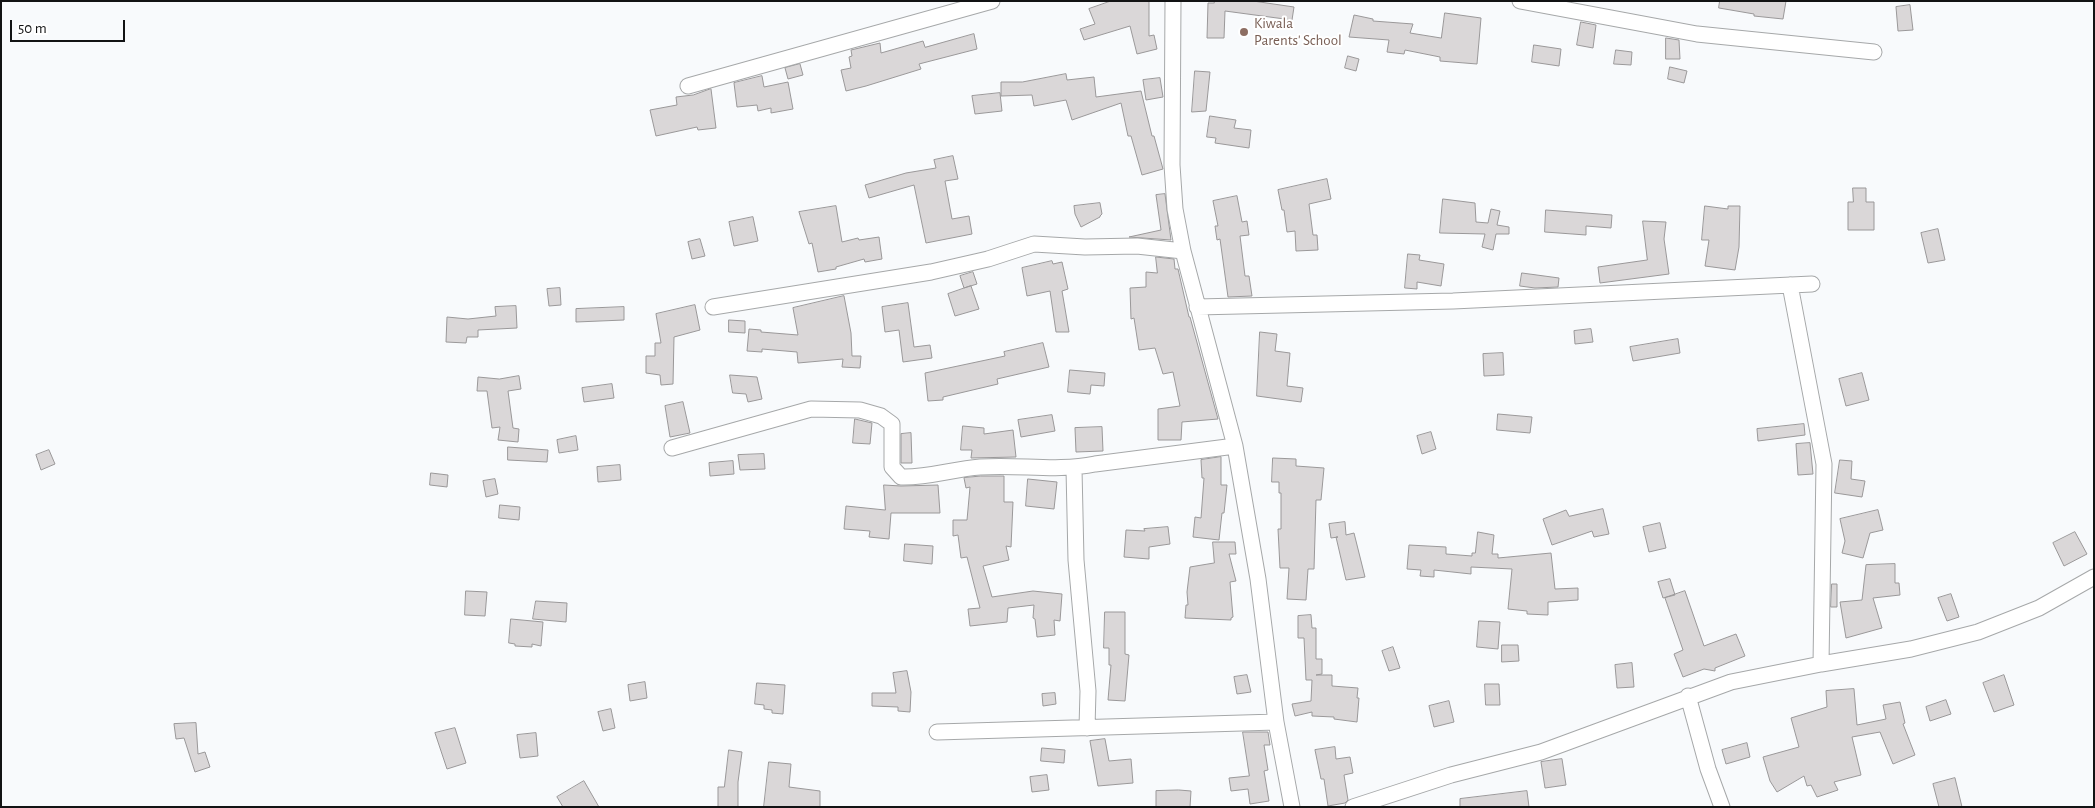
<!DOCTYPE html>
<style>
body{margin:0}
#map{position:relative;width:2095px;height:808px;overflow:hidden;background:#f8fafc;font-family:"Alegreya Sans",sans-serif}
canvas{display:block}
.frame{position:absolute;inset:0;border:2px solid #121314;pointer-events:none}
.scale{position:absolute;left:10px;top:20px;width:115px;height:22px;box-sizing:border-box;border:2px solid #121314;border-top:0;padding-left:6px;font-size:15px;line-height:18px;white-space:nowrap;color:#121314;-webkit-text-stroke:4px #fff;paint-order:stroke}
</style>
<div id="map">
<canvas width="2095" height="808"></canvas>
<div class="frame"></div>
<div class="scale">50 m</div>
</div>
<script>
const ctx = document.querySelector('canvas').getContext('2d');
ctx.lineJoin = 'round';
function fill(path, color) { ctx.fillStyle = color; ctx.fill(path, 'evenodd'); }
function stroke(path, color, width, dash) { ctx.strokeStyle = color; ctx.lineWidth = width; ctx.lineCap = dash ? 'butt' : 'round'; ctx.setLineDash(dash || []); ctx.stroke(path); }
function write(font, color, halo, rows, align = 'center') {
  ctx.font = font + ' "Alegreya Sans",sans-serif'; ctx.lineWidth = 4; ctx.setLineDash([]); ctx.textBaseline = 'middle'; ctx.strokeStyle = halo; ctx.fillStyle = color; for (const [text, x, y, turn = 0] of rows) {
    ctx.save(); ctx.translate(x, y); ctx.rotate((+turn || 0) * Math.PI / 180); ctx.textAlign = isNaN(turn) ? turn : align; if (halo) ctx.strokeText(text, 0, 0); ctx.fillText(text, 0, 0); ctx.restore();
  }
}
const building = new Path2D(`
 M 1111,1 L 1149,1 L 1149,36 L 1154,35 L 1157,49 L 1137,54 L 1130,26 L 1084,40 L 1080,29 L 1095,24 L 1089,9 Z
 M 1214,1 L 1253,1 L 1294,7 L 1292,20 L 1225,11 L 1224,38 L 1207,38 L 1208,3 L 1214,3 Z
 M 1720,1 L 1786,1 L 1783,19 L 1754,16 L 1754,14 L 1719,8 Z
 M 1910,5 L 1913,30 L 1898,31 L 1896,7 Z
 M 1445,13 L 1481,18 L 1477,64 L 1440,61 L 1440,57 L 1405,50 L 1404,54 L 1387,52 L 1389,40 L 1349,37 L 1354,15 L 1373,19 L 1373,21 L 1413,24 L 1410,33 L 1441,38 Z
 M 1581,22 L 1596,25 L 1593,48 L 1577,45 Z
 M 974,34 L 977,49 L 919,64 L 921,69 L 866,86 L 846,91 L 841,70 L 851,68 L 849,57 L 852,56 L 851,50 L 880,43 L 881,53 L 923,41 L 925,47 Z
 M 1666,38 L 1679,40 L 1680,59 L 1666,59 Z
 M 1534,45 L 1561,49 L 1559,66 L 1532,62 Z
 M 1616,50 L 1632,52 L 1631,65 L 1614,64 Z
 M 1348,56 L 1359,59 L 1356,71 L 1345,68 Z
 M 800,64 L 803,75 L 788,79 L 785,68 Z
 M 1670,67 L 1687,71 L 1684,83 L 1668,79 Z
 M 1195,71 L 1210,72 L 1206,111 L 1192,112 Z
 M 1066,74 L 1067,80 L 1094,77 L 1096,97 L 1141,91 L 1152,136 L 1154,136 L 1163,169 L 1142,175 L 1131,136 L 1128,136 L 1121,103 L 1072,120 L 1066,100 L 1034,106 L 1032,95 L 1001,96 L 1001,82 L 1022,82 Z
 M 762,76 L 764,87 L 788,82 L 793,109 L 771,113 L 771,108 L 758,111 L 757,105 L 737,107 L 734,83 Z
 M 1160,78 L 1163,97 L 1146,100 L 1143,80 Z
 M 711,89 L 716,128 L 698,130 L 697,127 L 656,136 L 650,110 L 677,105 L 676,97 L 693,95 Z
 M 1000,93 L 1002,111 L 975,114 L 972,96 Z
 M 1210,116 L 1236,120 L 1234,128 L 1251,130 L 1249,148 L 1215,143 L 1216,138 L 1207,137 Z
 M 953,156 L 958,179 L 945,181 L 952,219 L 969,216 L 972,234 L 926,243 L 914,185 L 869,198 L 865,185 L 906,173 L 936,168 L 934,160 Z
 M 1327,179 L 1331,199 L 1309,204 L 1313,235 L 1317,235 L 1318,250 L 1296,251 L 1295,231 L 1287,232 L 1284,210 L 1282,210 L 1278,190 Z
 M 1853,188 L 1866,188 L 1866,202 L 1874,202 L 1874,230 L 1848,230 L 1848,202 L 1853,202 Z
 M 1165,194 L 1171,240 L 1129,237 L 1161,230 L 1156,195 Z
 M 1237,196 L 1242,222 L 1247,221 L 1249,235 L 1240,236 L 1245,276 L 1249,276 L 1252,296 L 1228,297 L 1220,239 L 1217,240 L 1215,226 L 1218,226 L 1213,201 Z
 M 1443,199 L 1475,203 L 1476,222 L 1488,223 L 1491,209 L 1500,211 L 1497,225 L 1509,227 L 1509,234 L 1496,234 L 1493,250 L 1482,247 L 1485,234 L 1440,233 Z
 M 1100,203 L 1102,214 L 1100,216 L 1100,217 L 1081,227 L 1075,214 L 1074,206 Z
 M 836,206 L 842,242 L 858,238 L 859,240 L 879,237 L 882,259 L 865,262 L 864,259 L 836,267 L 836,269 L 818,272 L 812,243 L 809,244 L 799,212 Z
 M 1705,206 L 1728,209 L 1728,206 L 1740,206 L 1739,247 L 1735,270 L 1705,266 L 1709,240 L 1702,240 Z
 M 1546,210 L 1612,215 L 1611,228 L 1586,226 L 1586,235 L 1545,232 Z
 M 753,217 L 758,241 L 734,246 L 729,222 Z
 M 1643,221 L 1666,222 L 1664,239 L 1669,274 L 1600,283 L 1598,267 L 1647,260 Z
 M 1938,229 L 1945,260 L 1928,263 L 1921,233 Z
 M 700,239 L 705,256 L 692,259 L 688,242 Z
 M 1408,254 L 1420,255 L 1419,260 L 1444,264 L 1441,286 L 1417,282 L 1417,289 L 1405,288 Z
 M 1156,257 L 1174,259 L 1175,269 L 1178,269 L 1189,317 L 1190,317 L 1218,419 L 1182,422 L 1181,440 L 1158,440 L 1158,409 L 1180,406 L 1173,372 L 1163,374 L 1155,348 L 1139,350 L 1134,318 L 1131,319 L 1130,288 L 1146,287 L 1146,272 L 1157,273 Z
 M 1052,261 L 1053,264 L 1062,262 L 1068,289 L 1062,291 L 1069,332 L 1056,332 L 1050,291 L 1027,296 L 1022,268 Z
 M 973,272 L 977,284 L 964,288 L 960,276 Z
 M 1522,273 L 1559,278 L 1558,287 L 1535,288 L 1520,286 Z
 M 971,286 L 979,309 L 955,316 L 948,294 Z
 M 560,288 L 561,305 L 549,306 L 547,289 Z
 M 844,296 L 851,333 L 852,356 L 861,356 L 860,368 L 842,367 L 843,359 L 798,363 L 797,352 L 762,349 L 762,352 L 747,351 L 749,329 L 761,330 L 761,332 L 798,335 L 793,308 Z
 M 908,303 L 914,347 L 930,345 L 932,358 L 903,362 L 899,330 L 885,332 L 882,307 Z
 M 695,305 L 700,330 L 674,337 L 673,384 L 661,385 L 660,375 L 646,373 L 646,356 L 655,356 L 655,343 L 661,343 L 656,314 Z
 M 516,306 L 517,328 L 478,330 L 478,337 L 467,337 L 466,343 L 446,342 L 447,317 L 468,319 L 496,316 L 495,307 Z
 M 624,307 L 624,320 L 576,322 L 576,309 Z
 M 729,320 L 745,321 L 745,333 L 729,332 Z
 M 1591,329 L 1593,342 L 1575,344 L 1574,331 Z
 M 1260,332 L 1277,334 L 1275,351 L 1290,353 L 1287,386 L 1303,388 L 1301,402 L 1257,396 Z
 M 1678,339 L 1680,353 L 1633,361 L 1630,347 Z
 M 1043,343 L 1049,367 L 997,379 L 998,384 L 943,397 L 943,400 L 928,401 L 925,373 L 1005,356 L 1004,352 Z
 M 1503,353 L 1504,375 L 1484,376 L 1483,354 Z
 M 1070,370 L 1105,373 L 1104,386 L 1091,385 L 1090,394 L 1068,392 Z
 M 1862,373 L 1869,400 L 1846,406 L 1839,379 Z
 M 730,375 L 757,377 L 762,399 L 748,402 L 746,394 L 733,393 Z
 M 519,376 L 521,389 L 508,391 L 513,428 L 519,429 L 518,442 L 498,440 L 500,427 L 492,428 L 487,391 L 477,391 L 478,377 L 499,379 Z
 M 612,384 L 614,398 L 584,402 L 582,388 Z
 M 683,402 L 690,433 L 670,437 L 665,406 Z
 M 1498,414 L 1532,417 L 1530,433 L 1497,430 Z
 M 1052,415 L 1055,431 L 1021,437 L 1018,420 Z
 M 855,419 L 872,423 L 870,444 L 853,443 Z
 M 1804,424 L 1805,435 L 1758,441 L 1757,429 Z
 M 963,426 L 984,428 L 984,434 L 1013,430 L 1016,457 L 971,458 L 972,450 L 961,450 Z
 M 1102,427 L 1103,451 L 1076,452 L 1075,428 Z
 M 1431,432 L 1436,449 L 1422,454 L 1417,436 Z
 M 911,433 L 912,463 L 901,463 L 901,434 Z
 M 576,436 L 578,450 L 559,453 L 557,440 Z
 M 1810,443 L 1813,474 L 1798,475 L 1796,444 Z
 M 508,447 L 548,450 L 547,462 L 508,460 Z
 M 49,450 L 55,464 L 41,470 L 36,455 Z
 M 764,454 L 765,469 L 740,470 L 738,455 Z
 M 1221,457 L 1221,485 L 1227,485 L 1224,513 L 1222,513 L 1219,540 L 1193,537 L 1195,517 L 1201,518 L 1204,478 L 1202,478 L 1201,460 Z
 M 1273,458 L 1296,459 L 1296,466 L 1324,468 L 1321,500 L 1316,500 L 1314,569 L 1308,569 L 1306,600 L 1287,599 L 1289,568 L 1280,568 L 1278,529 L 1281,529 L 1281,493 L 1279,493 L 1279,482 L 1272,482 Z
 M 1840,460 L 1852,461 L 1851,479 L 1865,481 L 1862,497 L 1835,493 Z
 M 733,461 L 734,474 L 710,476 L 709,463 Z
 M 620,465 L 621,480 L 598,482 L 597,467 Z
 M 431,473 L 448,475 L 447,487 L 430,485 Z
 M 981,476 L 1004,476 L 1004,502 L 1013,502 L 1011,547 L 1006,546 L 1009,560 L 983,566 L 992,597 L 1033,591 L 1062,594 L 1060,621 L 1054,620 L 1055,635 L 1037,637 L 1035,619 L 1033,618 L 1034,605 L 1008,608 L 1007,622 L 970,626 L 968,609 L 980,608 L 967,557 L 961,558 L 958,535 L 953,536 L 953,520 L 967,520 L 970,487 L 966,488 L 964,478 Z
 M 495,479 L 498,494 L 486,497 L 483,481 Z
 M 1028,479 L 1057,482 L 1054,509 L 1026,506 Z
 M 884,485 L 901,486 L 938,485 L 940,513 L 891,513 L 889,539 L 869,537 L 870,531 L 844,529 L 846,506 L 885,510 Z
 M 500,505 L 520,507 L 519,520 L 499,518 Z
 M 1603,509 L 1609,534 L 1594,537 L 1592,531 L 1552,545 L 1543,519 L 1566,510 L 1569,516 Z
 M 1878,510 L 1883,530 L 1870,533 L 1863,558 L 1842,553 L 1845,541 L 1840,519 Z
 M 1345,522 L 1346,535 L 1354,533 L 1365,577 L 1346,580 L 1336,537 L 1338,537 L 1331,538 L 1329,524 Z
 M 1660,523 L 1666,548 L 1649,552 L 1643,527 Z
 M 1168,527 L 1170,544 L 1149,547 L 1149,559 L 1124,557 L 1126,530 L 1145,531 L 1144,529 Z
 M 1478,532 L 1494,535 L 1492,554 L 1498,554 L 1498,558 L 1551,553 L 1555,589 L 1578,588 L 1578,600 L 1548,602 L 1548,615 L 1527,614 L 1527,611 L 1508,609 L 1512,569 L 1471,567 L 1471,574 L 1434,570 L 1434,577 L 1420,576 L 1421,570 L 1407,569 L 1409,545 L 1446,547 L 1446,554 L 1472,556 L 1472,553 L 1475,553 Z
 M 2075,532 L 2087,554 L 2064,566 L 2053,543 Z
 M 1213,542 L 1235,542 L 1236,554 L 1229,554 L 1236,581 L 1230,582 L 1233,617 L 1231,618 L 1231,620 L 1185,618 L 1186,605 L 1188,605 L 1187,592 L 1190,567 L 1214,563 Z
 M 905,544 L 933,546 L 932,564 L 904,561 Z
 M 1895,564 L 1895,583 L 1899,583 L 1900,595 L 1873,598 L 1882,628 L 1846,638 L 1840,602 L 1862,600 L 1866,565 Z
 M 1670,579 L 1675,595 L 1663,598 L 1658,582 Z
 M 1832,584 L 1837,584 L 1837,607 L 1831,607 Z
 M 466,591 L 487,592 L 485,616 L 465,615 Z
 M 1685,591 L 1704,646 L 1736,634 L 1745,656 L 1715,668 L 1715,671 L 1704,669 L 1683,677 L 1674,654 L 1683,650 L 1665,598 Z
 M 1951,594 L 1959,617 L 1947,621 L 1938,598 Z
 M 536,601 L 567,603 L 566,622 L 533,619 Z
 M 1105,612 L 1125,612 L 1125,654 L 1129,655 L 1125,701 L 1108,700 L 1111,665 L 1109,665 L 1109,648 L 1104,648 Z
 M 1311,615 L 1312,628 L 1316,628 L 1316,659 L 1322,659 L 1322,674 L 1316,675 L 1332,675 L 1332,686 L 1358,688 L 1357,698 L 1359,698 L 1357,722 L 1334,719 L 1334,717 L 1312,716 L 1312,712 L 1295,716 L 1292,704 L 1311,701 L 1312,680 L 1306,680 L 1304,638 L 1298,638 L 1298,616 Z
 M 511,619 L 543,622 L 541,646 L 532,644 L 532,647 L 515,646 L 515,644 L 509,643 Z
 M 1479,621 L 1500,622 L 1498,649 L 1477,647 Z
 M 1502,645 L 1518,645 L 1519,661 L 1502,662 Z
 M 1393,647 L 1400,668 L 1389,671 L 1382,651 Z
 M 1632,663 L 1634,687 L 1617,688 L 1615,665 Z
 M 907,671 L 911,692 L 910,712 L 898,711 L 898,707 L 872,706 L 872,693 L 896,693 L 893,673 Z
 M 1247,675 L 1251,692 L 1237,694 L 1234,677 Z
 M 2004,675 L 2014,705 L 1994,712 L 1983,683 Z
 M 645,682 L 647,698 L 630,701 L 628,685 Z
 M 757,683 L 785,685 L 783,714 L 772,713 L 772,710 L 764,709 L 764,705 L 755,704 Z
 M 1485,684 L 1499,684 L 1500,705 L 1486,705 Z
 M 1854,689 L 1857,725 L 1886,719 L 1883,705 L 1900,702 L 1905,723 L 1903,724 L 1915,755 L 1893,764 L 1880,732 L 1852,737 L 1861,775 L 1834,782 L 1838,790 L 1817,797 L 1811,785 L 1807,786 L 1804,776 L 1777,792 L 1770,781 L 1763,757 L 1799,747 L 1791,718 L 1827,707 L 1826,691 Z
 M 1055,693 L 1056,704 L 1043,706 L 1042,694 Z
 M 1946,700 L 1951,714 L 1930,721 L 1926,707 Z
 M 1449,701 L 1454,722 L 1434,727 L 1429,706 Z
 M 611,709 L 615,728 L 603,731 L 598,712 Z
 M 196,723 L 198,754 L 205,752 L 210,767 L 195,772 L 184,738 L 176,739 L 174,724 Z
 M 455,728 L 466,763 L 447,769 L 435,733 Z
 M 1243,732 L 1268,732 L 1270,745 L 1264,745 L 1268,770 L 1264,771 L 1269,801 L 1250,804 L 1248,789 L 1231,791 L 1229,778 L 1249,776 Z
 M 536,733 L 538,756 L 520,758 L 517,735 Z
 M 1105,739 L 1109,761 L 1131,759 L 1133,783 L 1098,786 L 1090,741 Z
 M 1747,743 L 1750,757 L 1726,764 L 1722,750 Z
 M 1335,747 L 1336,759 L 1350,757 L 1353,773 L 1344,775 L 1348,800 L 1345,803 L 1328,806 L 1324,779 L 1321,779 L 1315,750 Z
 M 1042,748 L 1065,750 L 1064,763 L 1041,761 Z
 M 729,750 L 742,752 L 738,782 L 738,807 L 718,807 L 718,787 L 724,787 Z
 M 1562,759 L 1566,785 L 1545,788 L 1541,762 Z
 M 769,762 L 791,764 L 789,787 L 820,791 L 820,807 L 764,807 Z
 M 1047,775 L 1049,790 L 1032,792 L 1030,777 Z
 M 1955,778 L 1962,807 L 1939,807 L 1933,784 Z
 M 584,781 L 599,807 L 563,807 L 557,797 Z
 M 1179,790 L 1191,791 L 1190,807 L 1156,807 L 1156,791 Z
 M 1527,791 L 1529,807 L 1460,807 L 1460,799 Z`);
const minor = new Path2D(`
 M 1173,1 L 1172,165 L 1175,209 L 1183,251 L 1235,446 L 1258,579 L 1276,722 L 1292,807
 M 1520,1 L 1697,34 L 1874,52
 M 688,86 L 992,1
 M 1790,285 L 1824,464 L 1821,664
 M 713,307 L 931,272 L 988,259 L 1034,244 L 1085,247 L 1137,246 L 1183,251
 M 1197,307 L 1453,301 L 1812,284
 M 672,448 L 811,409 L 860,410 L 881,416 L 892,424 L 892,467 L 901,477 C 928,478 953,469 980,467 C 1019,464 1057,472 1095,464 L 1235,446
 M 1074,469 L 1076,560 L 1088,691 L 1087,728
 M 1688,696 L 1708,769 L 1722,807
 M 937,732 L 1276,722
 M 1353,807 L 1451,775 L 1541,752 L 1731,682 L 1821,664 L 1911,649 L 1978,632 L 2039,608 L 2094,577`);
const markers = [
 [1244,32,5,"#8d6e63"]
];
const educationNames = [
 ["Kiwala",1254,23],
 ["Parents' School",1254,40]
];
fill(building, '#dad7d8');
stroke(building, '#9a9899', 1);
stroke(minor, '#a6a8a9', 17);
stroke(minor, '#fff', 15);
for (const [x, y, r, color] of markers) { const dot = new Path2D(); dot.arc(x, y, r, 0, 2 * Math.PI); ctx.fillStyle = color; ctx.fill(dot); stroke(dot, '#fff', 2); }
write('15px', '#785e54', '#fff', educationNames, 'left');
</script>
